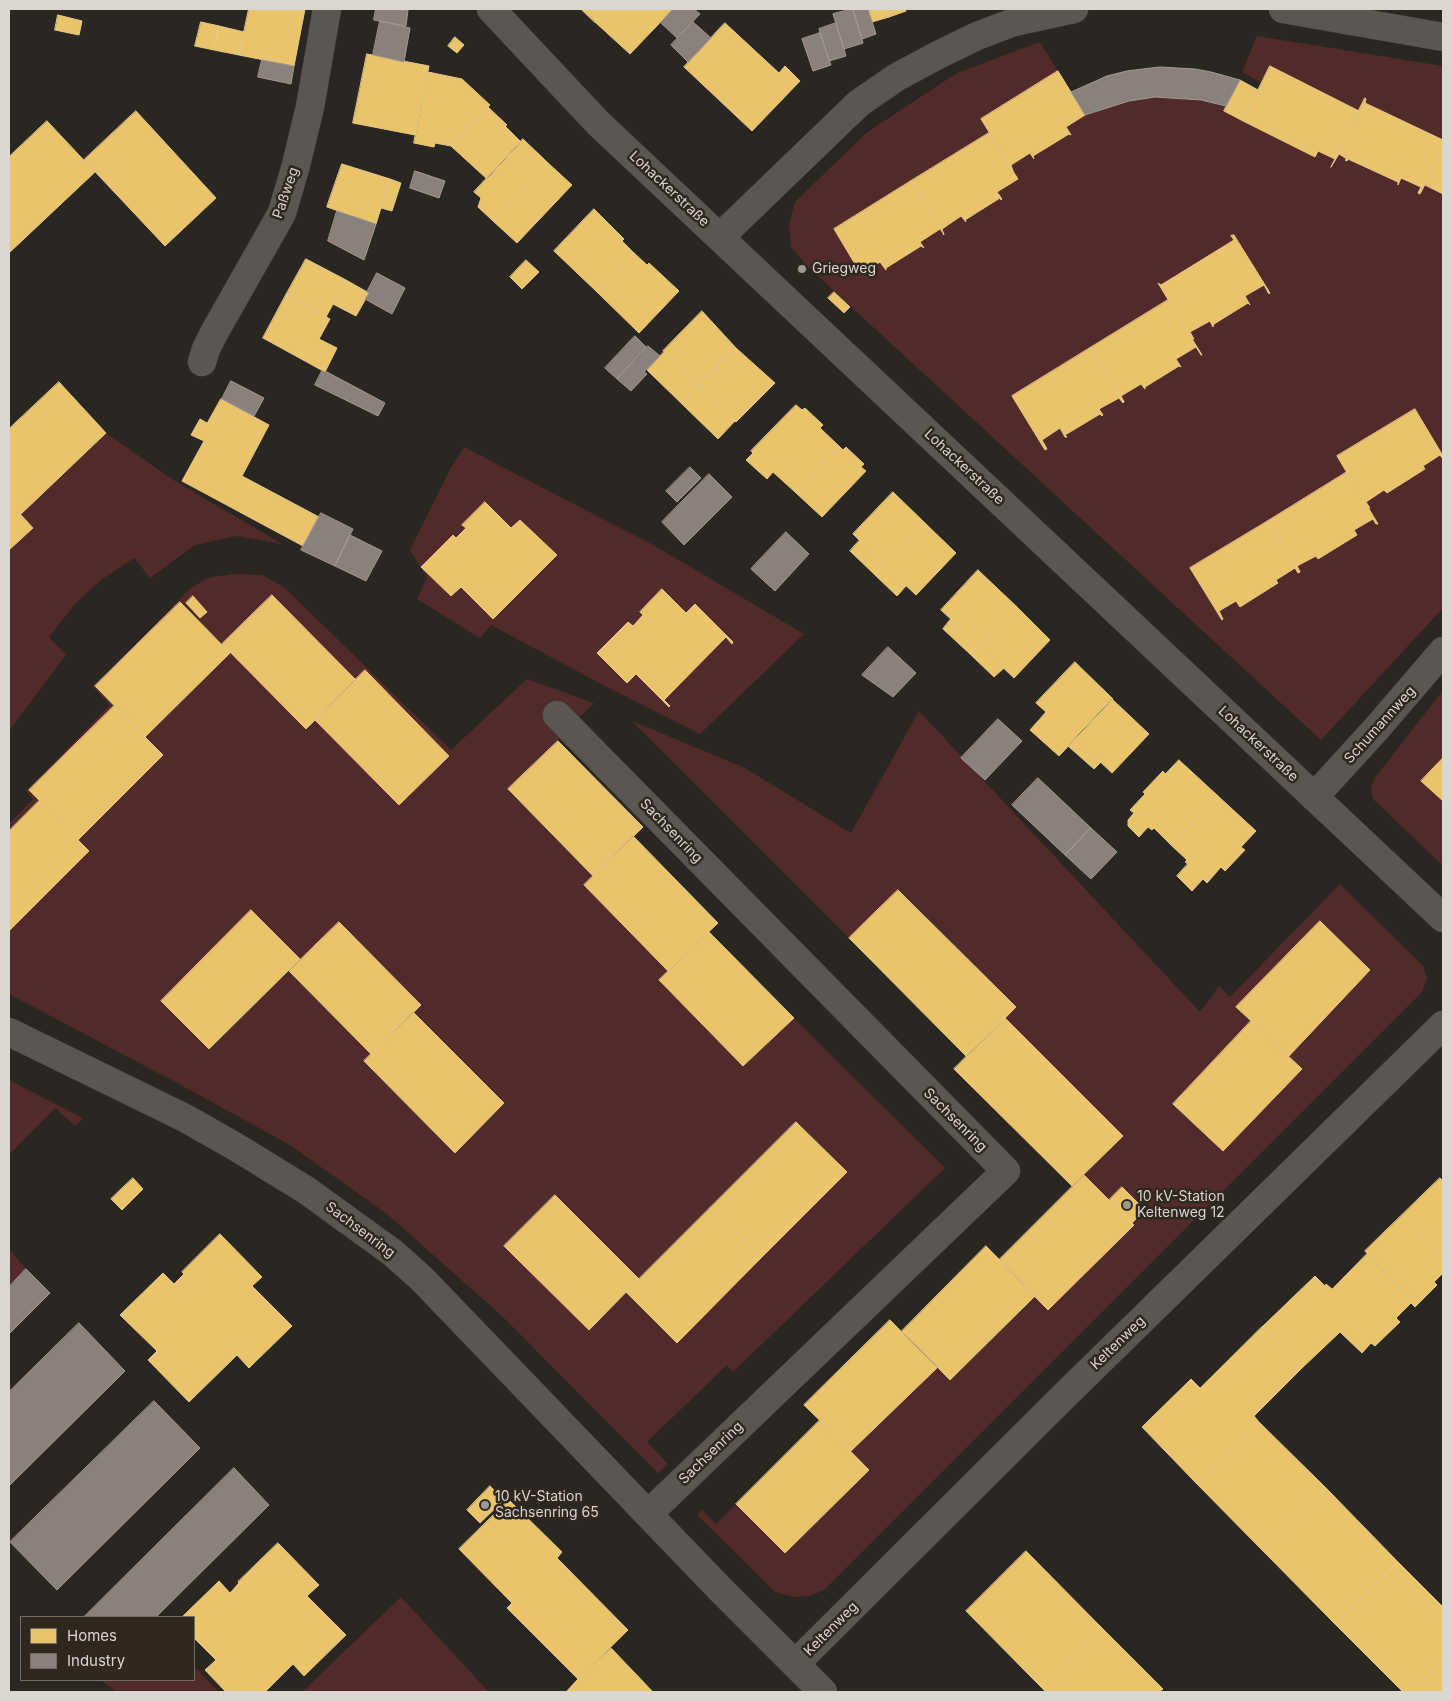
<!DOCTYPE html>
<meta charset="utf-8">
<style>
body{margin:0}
#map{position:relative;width:1452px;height:1701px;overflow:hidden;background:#2a2722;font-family:Inter,sans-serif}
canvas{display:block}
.frame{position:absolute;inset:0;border:10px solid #dad6d0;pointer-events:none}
.legend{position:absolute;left:20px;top:1616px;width:175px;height:65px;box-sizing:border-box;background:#2e281e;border:1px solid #736e65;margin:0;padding:6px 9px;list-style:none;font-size:15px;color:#dad6d0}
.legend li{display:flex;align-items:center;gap:10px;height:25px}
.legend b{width:25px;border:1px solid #736e65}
</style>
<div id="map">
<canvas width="1452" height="1701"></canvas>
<div class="frame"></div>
<ul class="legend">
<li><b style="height:14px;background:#e9c46a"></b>Homes</li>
<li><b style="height:14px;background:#8a817c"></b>Industry</li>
</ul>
</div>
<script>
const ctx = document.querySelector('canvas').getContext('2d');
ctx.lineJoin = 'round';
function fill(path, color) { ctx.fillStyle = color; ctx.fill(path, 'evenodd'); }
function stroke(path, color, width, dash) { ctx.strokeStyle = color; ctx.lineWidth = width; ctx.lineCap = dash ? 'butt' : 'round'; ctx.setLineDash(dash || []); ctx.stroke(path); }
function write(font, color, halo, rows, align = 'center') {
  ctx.font = font + ' Inter,sans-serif'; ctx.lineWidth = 5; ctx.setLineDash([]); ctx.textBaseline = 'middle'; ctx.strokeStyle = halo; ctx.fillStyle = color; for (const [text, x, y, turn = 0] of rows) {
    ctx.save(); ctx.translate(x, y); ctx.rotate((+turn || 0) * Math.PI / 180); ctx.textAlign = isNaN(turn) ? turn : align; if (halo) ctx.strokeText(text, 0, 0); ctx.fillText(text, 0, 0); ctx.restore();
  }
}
const green = new Path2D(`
 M 1257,36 L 1443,66 L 1443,608 L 1321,740 L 808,267 L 791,247 L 789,223 L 795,202 L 866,133 L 957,73 L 1040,42 L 1085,115 C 1100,110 1115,104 1130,101 C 1162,94 1196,98 1226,106 L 1224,111 L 1243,121 L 1262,83 L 1242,72 Z
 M 106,433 L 172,479 L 282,544 L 237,536 L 195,545 L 150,578 L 134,558 L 101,580 L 76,603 L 49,637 L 66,655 L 9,731 L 9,550 L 32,528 L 20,515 Z
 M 464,447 L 655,546 L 804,634 L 700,734 L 603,685 L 491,625 L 480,638 L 417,599 L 427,578 L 410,550 L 450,469 Z
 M 233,574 L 262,575 L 284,587 L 451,750 L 527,679 L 594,703 L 508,790 L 593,876 L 584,885 L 668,971 L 659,980 L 743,1066 L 794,1018 L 945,1168 L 733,1372 L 727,1365 L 647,1442 L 668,1464 L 658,1473 L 503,1317 L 387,1214 L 290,1145 L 179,1084 L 9,994 L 9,824 L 33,799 L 26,791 L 110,705 L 93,687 L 191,588 L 208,578 Z
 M 1443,690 L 1443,866 L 1373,799 L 1371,789 L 1374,779 Z
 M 919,711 L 1200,1012 L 1219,986 L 1230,997 L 1340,884 L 1423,966 L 1427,979 L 1422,992 L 824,1590 L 810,1596 L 795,1597 L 775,1592 L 697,1515 L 702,1510 L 716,1524 L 736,1504 L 785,1552 L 869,1470 L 851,1451 L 937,1368 L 950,1380 L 1035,1296 L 1132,1223 L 1122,1187 L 1109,1200 L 1084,1175 L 1123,1136 L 1005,1018 L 1016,1007 L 899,890 L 849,938 L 632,721 L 745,768 L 851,833 Z
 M 9,1080 L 83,1118 L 84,1118 L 75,1126 L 55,1108 L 9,1155 Z
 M 9,1249 L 26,1269 L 9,1287 Z
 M 401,1597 L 489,1692 L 302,1692 Z
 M 194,1666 L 219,1692 L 118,1692 L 100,1680 L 194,1680 Z`);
const homes = new Path2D(`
 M 249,9 L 305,9 L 294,66 L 239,55 Z
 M 581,9 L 608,9 L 595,22 Z
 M 608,9 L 673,9 L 630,54 L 595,22 Z
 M 868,9 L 887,9 L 889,17 L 872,22 Z
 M 887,9 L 905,9 L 906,11 L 889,17 Z
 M 58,15 L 82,21 L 79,35 L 55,30 Z
 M 201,22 L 219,26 L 214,50 L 195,46 Z
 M 725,23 L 779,73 L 785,66 L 800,81 L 752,131 L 684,67 Z
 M 219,26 L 244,32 L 239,55 L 214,50 Z
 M 455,37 L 464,45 L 457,53 L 448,46 Z
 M 367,54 L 429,66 L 415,135 L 353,123 Z
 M 1270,66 L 1359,111 L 1335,159 L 1318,151 L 1315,157 L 1243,121 Z
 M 1058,71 L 1085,115 L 1066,127 L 1071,135 L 1069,134 L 1033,156 L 1034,159 L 1030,153 L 1011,165 L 1013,171 L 981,119 Z
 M 428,72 L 462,79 L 490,105 L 451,146 L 435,143 L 434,147 L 414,143 Z
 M 1240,80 L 1258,90 L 1243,121 L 1224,111 Z
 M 1365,98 L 1366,99 L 1365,103 L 1443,140 L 1443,150 L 1420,194 L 1418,193 L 1421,187 L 1401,178 L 1398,185 L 1398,182 L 1348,159 L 1347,161 L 1345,160 L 1347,159 L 1339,154 L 1331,167 Z
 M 488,107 L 507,125 L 505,126 L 521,142 L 487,179 L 451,146 Z
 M 136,111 L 216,198 L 165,246 L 84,160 Z
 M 47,121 L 95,172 L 9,253 L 9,157 Z
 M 989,133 L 1018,179 L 997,192 L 1002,199 L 1001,200 L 1000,198 L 965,220 L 966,222 L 961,216 L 942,229 L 944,235 L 911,181 Z
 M 523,139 L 547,162 L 493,221 L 478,207 L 481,198 L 474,192 Z
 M 1443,150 L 1443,194 L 1425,185 Z
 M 547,162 L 572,185 L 517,243 L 493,221 Z
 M 342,164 L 390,179 L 376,224 L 327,207 Z
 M 390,179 L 401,183 L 392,211 L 381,208 Z
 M 911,181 L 940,229 L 920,242 L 924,248 L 921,246 L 886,268 L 886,270 L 880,262 L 861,274 L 834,229 Z
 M 594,209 L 624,239 L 622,241 L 634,253 L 597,292 L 554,251 Z
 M 1234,235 L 1270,293 L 1269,294 L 1264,285 L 1245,296 L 1250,305 L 1248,303 L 1214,324 L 1213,327 L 1210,321 L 1190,332 L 1194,339 L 1192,339 L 1158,283 L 1161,285 L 1234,240 L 1231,236 Z
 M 634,253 L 647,265 L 649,263 L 679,291 L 639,333 L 597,292 Z
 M 306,259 L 346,280 L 326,317 L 286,295 Z
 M 526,260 L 539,272 L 522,289 L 510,277 Z
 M 346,280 L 369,293 L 356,316 L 333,304 Z
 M 834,292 L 850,307 L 844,313 L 828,298 Z
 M 286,295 L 330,319 L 319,339 L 337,348 L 325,372 L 263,338 Z
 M 1168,300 L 1202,355 L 1201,355 L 1196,347 L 1176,359 L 1181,367 L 1179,366 L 1145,387 L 1145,389 L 1141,384 L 1121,396 L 1124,402 L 1090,348 Z
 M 702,311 L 736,348 L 699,386 L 663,351 Z
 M 736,348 L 775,383 L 736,422 L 699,386 Z
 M 1090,348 L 1124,402 L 1123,403 L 1119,398 L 1099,409 L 1103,415 L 1102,416 L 1100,414 L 1065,435 L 1067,437 L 1065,437 L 1060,428 L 1042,440 L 1047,449 L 1045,450 L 1012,396 Z
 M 664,352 L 699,386 L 682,404 L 647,370 Z
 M 59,382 L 106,433 L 20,515 L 9,502 L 9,429 Z
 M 699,386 L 735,421 L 718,439 L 682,404 Z
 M 221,399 L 269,425 L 242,476 L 319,517 L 303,546 L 182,481 L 204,441 L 191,435 L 200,419 L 207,423 Z
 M 796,405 L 802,410 L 805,408 L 823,425 L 820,428 L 839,446 L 795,492 L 773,472 L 767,479 L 746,460 L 753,453 L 751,451 Z
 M 1415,409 L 1443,456 L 1443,459 L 1440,455 L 1423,466 L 1425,469 L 1387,493 L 1384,490 L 1366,502 L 1370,508 L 1368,508 L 1337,456 Z
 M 839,446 L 843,450 L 846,447 L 864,464 L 861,467 L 866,471 L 822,517 L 795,492 Z
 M 1347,472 L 1378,524 L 1376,524 L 1373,519 L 1354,530 L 1357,535 L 1318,559 L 1316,556 L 1297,566 L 1300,572 L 1268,521 Z
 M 893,492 L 925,523 L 884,565 L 853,534 Z
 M 9,502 L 33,528 L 9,550 Z
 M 485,502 L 511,528 L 520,520 L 557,555 L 493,619 L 461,587 L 451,596 L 421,567 L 453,535 L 456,538 L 466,528 L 462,525 Z
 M 1268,521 L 1300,572 L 1298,573 L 1295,568 L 1276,580 L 1278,583 L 1240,607 L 1236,601 L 1219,611 L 1223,619 L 1222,620 L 1190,568 Z
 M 925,523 L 956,553 L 916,595 L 884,565 Z
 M 859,541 L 884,565 L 875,575 L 850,551 Z
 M 884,565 L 906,586 L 897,596 L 875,575 Z
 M 978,570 L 1016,606 L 979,645 L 941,610 Z
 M 662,589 L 686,613 L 695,604 L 733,642 L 732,644 L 726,637 L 664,700 L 670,706 L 669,707 L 636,674 L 627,683 L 597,653 L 628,622 L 633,626 L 643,615 L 640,612 Z
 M 272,595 L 356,680 L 306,729 L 222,644 Z
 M 193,596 L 207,612 L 200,618 L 186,603 Z
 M 180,602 L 230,653 L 145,737 L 95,686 Z
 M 1016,606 L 1050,640 L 1014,678 L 979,645 Z
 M 951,619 L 979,645 L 970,654 L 943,629 Z
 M 979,645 L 1004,668 L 994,677 L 970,654 Z
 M 1075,662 L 1113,699 L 1059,756 L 1030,730 L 1046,712 L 1036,703 Z
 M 365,670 L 449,756 L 399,805 L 315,720 Z
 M 1112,699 L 1149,734 L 1112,773 L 1075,738 Z
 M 114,706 L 163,755 L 78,840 L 29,790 Z
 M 1075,738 L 1101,762 L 1094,769 L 1068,746 Z
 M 558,741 L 643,827 L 593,876 L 508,789 Z
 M 1443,758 L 1443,801 L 1421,781 Z
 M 1179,760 L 1218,796 L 1171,845 L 1154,828 L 1152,830 L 1148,827 L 1139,837 L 1128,826 L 1128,820 L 1134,813 L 1130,810 L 1145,794 L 1143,792 L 1163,771 L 1165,774 Z
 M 1218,796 L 1256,831 L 1241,847 L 1245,850 L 1225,871 L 1221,867 L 1207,883 L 1188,864 L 1185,862 L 1187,860 L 1171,845 Z
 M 39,801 L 89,851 L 9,931 L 9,831 Z
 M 633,836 L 718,923 L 668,971 L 584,885 Z
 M 1188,864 L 1203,879 L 1192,891 L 1177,876 Z
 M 898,890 L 1016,1007 L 967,1057 L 849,938 Z
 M 251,910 L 300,959 L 209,1049 L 161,1001 Z
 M 1320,921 L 1370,970 L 1289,1056 L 1236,1007 Z
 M 339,922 L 421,1005 L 371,1054 L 289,971 Z
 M 709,932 L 794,1018 L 743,1066 L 659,980 Z
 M 413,1012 L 504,1103 L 455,1153 L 364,1061 Z
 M 1005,1018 L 1123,1136 L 1072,1186 L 954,1069 Z
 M 1251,1021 L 1302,1069 L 1223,1151 L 1173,1104 Z
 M 796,1122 L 847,1172 L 761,1258 L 710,1208 Z
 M 1084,1175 L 1134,1225 L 1048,1310 L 999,1260 Z
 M 133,1178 L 143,1189 L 122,1210 L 111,1199 Z
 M 1440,1178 L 1443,1181 L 1443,1256 L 1402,1215 Z
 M 1122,1187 L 1145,1210 L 1132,1223 L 1109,1200 Z
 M 555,1195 L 639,1279 L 589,1330 L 504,1246 Z
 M 710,1208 L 761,1258 L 677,1343 L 626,1292 Z
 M 1402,1215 L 1443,1256 L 1443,1273 L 1434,1282 L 1437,1285 L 1417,1305 L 1365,1251 Z
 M 220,1234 L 262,1277 L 252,1286 L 292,1326 L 249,1368 L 237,1355 L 189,1402 L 148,1360 L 157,1351 L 120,1315 L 163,1273 L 174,1284 L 184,1274 L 182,1272 Z
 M 986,1246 L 1035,1296 L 950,1380 L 902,1331 Z
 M 1367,1254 L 1417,1305 L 1415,1307 L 1411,1303 L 1396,1318 L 1400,1322 L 1375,1346 L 1371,1343 L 1362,1353 L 1340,1332 L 1302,1368 L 1262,1327 L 1315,1276 L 1325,1286 L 1326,1284 L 1332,1289 Z
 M 890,1320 L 937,1368 L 851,1451 L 804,1405 Z
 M 1262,1327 L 1302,1368 L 1254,1416 L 1259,1422 L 1196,1483 L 1142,1427 L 1191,1379 L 1200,1388 Z
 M 820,1420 L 869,1470 L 785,1553 L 736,1504 Z
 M 1259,1422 L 1326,1488 L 1263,1551 L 1196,1483 Z
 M 490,1486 L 504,1500 L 480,1523 L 467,1510 Z
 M 1326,1488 L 1398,1562 L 1335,1624 L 1263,1551 Z
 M 509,1500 L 562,1552 L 557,1558 L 628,1630 L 578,1679 L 507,1608 L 512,1603 L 459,1549 Z
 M 278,1543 L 319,1585 L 307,1596 L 346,1635 L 304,1676 L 293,1664 L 265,1692 L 226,1692 L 205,1670 L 216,1660 L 194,1638 L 194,1617 L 182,1617 L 219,1581 L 230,1593 L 239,1583 L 238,1582 Z
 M 1026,1551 L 1100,1626 L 1040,1686 L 966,1611 Z
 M 1398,1562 L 1443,1607 L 1443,1660 L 1411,1692 L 1403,1692 L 1335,1624 Z
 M 1100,1626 L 1163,1689 L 1159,1692 L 1046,1692 L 1040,1686 Z
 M 611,1648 L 653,1692 L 566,1692 L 578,1679 Z
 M 1443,1660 L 1443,1692 L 1411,1692 Z`);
const industry = new Path2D(`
 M 376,9 L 408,10 L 406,26 L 374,20 Z
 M 673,9 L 694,9 L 700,14 L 677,38 L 661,23 Z
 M 853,9 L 868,9 L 876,34 L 862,39 Z
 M 853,9 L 863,43 L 844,49 L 833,14 Z
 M 380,21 L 410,28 L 404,62 L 373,55 Z
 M 693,22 L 711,38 L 688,62 L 671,45 Z
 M 836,23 L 846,56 L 829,61 L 819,29 Z
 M 820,33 L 831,65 L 813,71 L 802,39 Z
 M 262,60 L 294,66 L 291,84 L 258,77 Z
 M 1160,67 L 1195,69 L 1211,72 L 1240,80 L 1226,106 L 1201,100 L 1155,97 L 1129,101 L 1085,115 L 1071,92 L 1107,76 L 1127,71 Z
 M 415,171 L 445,181 L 439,198 L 410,188 Z
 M 337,211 L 376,224 L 364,260 L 328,241 Z
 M 377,273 L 405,288 L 392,314 L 365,299 L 369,293 L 367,292 Z
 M 635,336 L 646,347 L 617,379 L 605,368 Z
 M 648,346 L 660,356 L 644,372 L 647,374 L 631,391 L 617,379 Z
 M 322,371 L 325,372 L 325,371 L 385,403 L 378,416 L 315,385 Z
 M 231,381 L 264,398 L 254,416 L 222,399 Z
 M 690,467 L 701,478 L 677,502 L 666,491 Z
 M 709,474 L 732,497 L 684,545 L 662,522 Z
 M 321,513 L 353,529 L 335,566 L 301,550 Z
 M 786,532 L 809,554 L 775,591 L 751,569 Z
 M 350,535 L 382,551 L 366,581 L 335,566 Z
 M 888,647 L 916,673 L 893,697 L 862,675 Z
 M 998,719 L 1022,741 L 985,780 L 961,758 Z
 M 1038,778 L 1091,828 L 1065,855 L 1012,805 Z
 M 1091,828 L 1117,852 L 1091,879 L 1065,855 Z
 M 26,1269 L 50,1293 L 9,1334 L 9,1287 Z
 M 79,1323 L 125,1371 L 9,1486 L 9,1392 Z
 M 154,1401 L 200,1448 L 57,1590 L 10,1542 Z
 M 234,1468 L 269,1505 L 156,1617 L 84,1617 Z`);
const minor = new Path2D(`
 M 491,9 L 598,123 L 1443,918
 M 1283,9 L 1443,37
 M 720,237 L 859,103 L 897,77 L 938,55 L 977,36 L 1014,22 L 1074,9
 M 202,362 L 206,349 L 214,333 L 282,213 L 296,165 L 310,107 L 327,9
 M 557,715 L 1006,1171 L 648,1514
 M 1314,797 L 1377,728 L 1443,651
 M 9,1032 L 185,1118 L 236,1147 L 306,1190 L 393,1253 L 422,1279 L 720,1589 L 823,1692
 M 795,1664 L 1061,1399 L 1443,1025`);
const markers = [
 [802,269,5,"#9c9993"],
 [1127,1205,5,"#9c9993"],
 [485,1505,5,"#9c9993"]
];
const streetNames = [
 ["Lohackerstraße",669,189,43],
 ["Paßweg",286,193,-71],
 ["Lohackerstraße",964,467,43],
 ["Schumannweg",1380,725,-48],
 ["Lohackerstraße",1258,744,43],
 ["Sachsenring",671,831,46],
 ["Sachsenring",955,1120,45],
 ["Sachsenring",360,1230,37],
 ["Keltenweg",1118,1343,-44],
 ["Sachsenring",711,1453,-44],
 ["Keltenweg",831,1629,-45]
];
const poiNames = [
 ["Griegweg",812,269],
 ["10 kV-Station",1137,1197],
 ["Keltenweg 12",1137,1213],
 ["10 kV-Station",495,1497],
 ["Sachsenring 65",495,1513]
];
fill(green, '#512a29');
fill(homes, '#e9c46a');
stroke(homes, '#e4c989', 1);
fill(industry, '#8a817c');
stroke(industry, '#a29a95', 1);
stroke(minor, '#46433f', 29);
stroke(minor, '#5a5753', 28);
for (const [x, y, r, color] of markers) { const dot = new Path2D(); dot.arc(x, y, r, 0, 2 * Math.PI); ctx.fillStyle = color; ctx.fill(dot); stroke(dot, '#2e281e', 2); }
write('14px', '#dad6d0', '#2e281e', streetNames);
write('14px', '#dad6d0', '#2e281e', poiNames, 'left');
</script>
